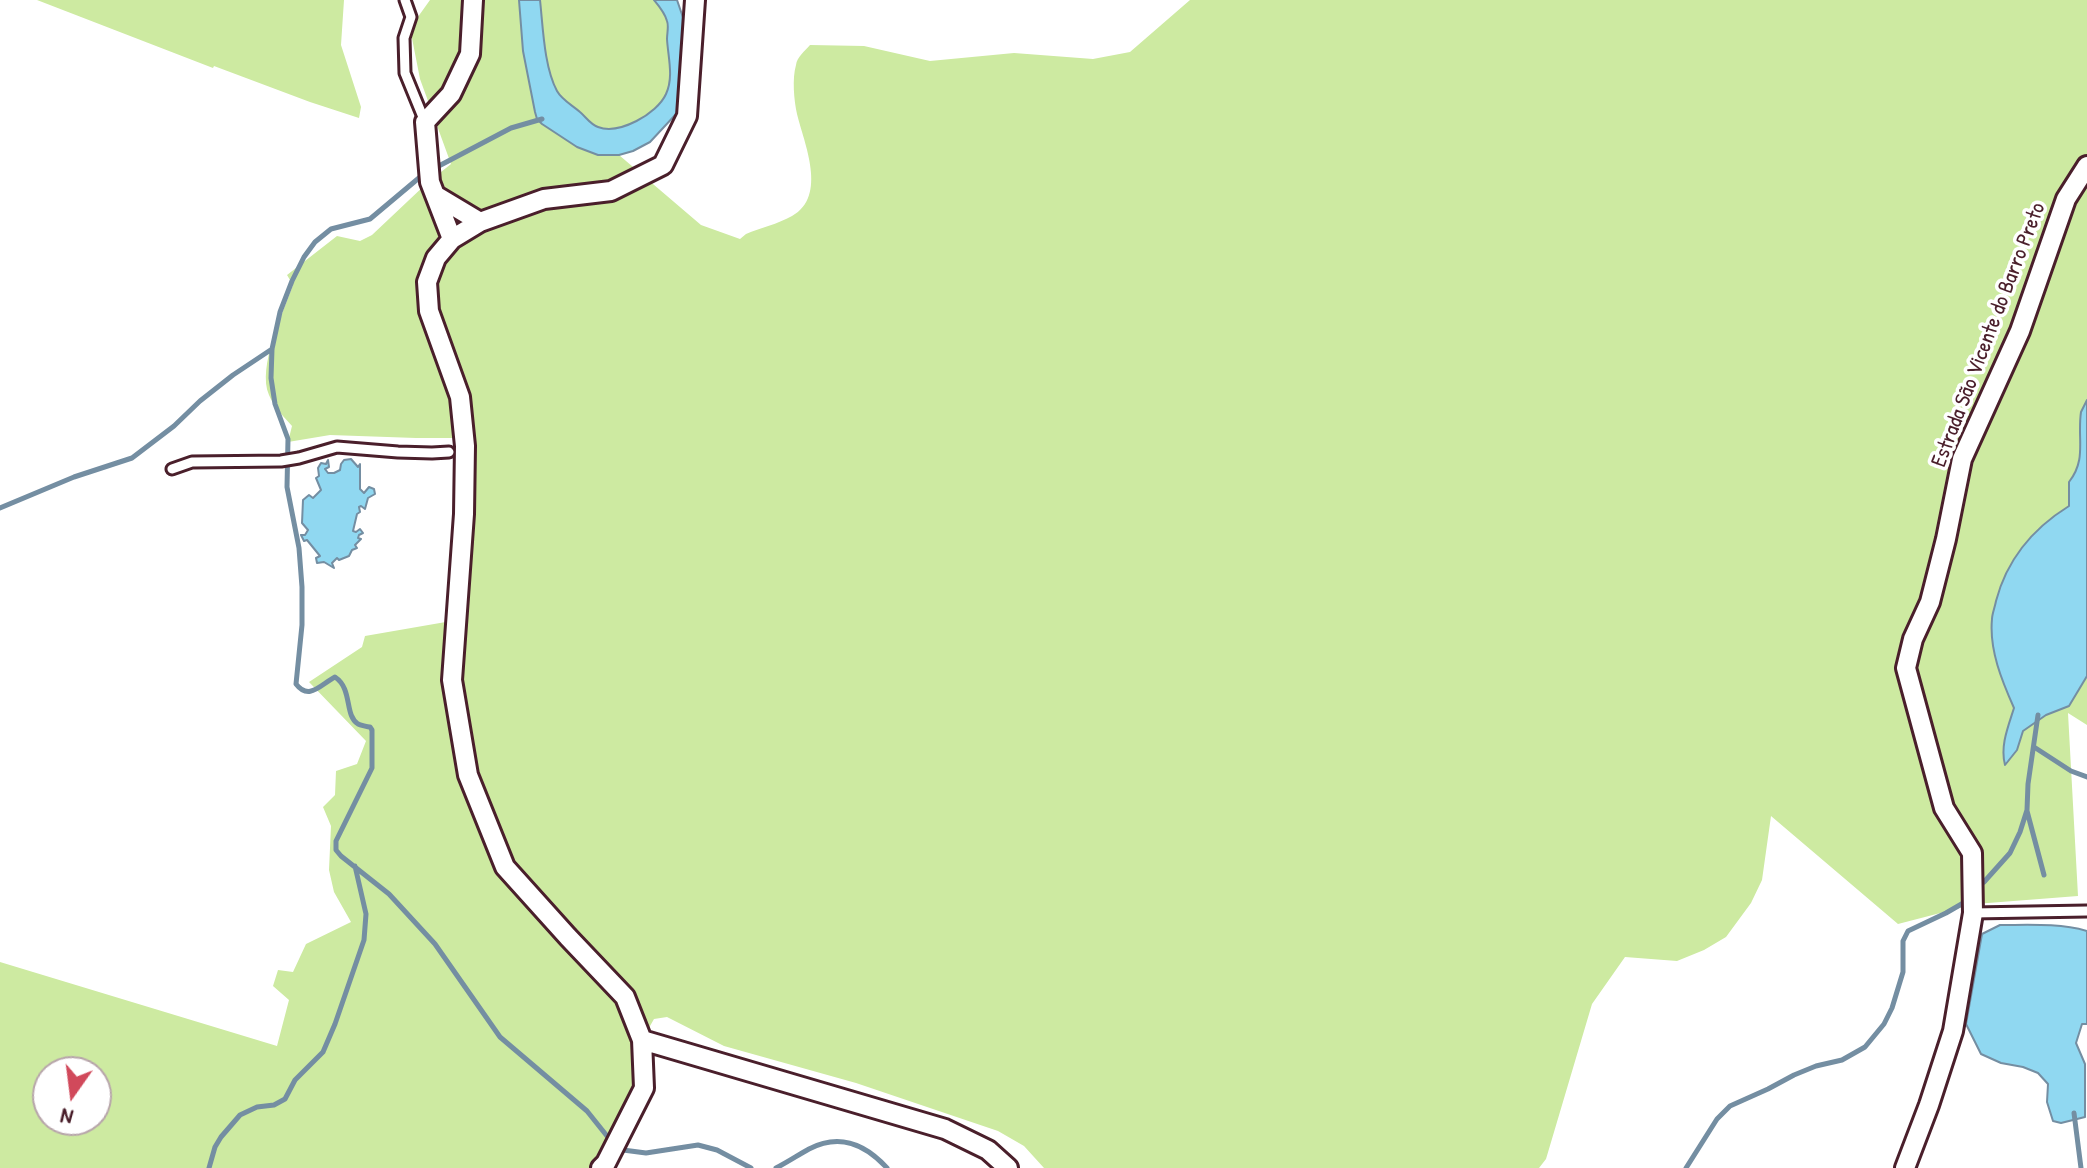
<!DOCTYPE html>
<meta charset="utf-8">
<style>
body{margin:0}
#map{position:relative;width:2087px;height:1168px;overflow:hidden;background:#fff;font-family:"Patrick Hand",sans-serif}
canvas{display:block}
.north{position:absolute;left:32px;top:1056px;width:80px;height:80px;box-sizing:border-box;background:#fff;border:2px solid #b7a5aa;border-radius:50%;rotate:194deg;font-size:22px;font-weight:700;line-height:32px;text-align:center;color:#4a1f2b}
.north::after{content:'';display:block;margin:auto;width:28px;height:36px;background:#d1495b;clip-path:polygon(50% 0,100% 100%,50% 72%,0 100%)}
</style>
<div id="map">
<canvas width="2087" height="1168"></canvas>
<div class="north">N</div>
</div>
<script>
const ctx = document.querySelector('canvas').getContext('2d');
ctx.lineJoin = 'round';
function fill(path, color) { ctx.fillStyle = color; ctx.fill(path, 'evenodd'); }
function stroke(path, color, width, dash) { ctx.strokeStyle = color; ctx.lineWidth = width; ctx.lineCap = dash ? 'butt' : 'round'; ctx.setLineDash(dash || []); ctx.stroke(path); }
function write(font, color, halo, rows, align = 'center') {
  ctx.font = font + ' "Patrick Hand",sans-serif'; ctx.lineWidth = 7; ctx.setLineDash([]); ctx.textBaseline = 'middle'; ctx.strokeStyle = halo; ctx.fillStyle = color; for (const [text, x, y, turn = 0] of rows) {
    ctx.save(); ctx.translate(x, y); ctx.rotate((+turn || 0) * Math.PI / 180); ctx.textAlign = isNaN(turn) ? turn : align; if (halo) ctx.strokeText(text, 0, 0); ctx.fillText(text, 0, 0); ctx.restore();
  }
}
const green = new Path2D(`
 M 37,0 L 344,0 L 341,45 L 361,107 L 359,118 L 310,102 L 214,66 L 213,68 Z
 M 430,0 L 519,0 L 523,51 L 537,119 L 598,155 L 619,155 L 701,225 L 740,239 L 746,234 C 760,228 778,224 792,216 C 828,196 804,143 797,114 C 794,100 792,79 796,65 C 797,57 805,51 810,45 L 864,46 L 930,61 L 1014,53 L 1093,59 L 1130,52 L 1190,0 L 2087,0 L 2087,725 L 2068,713 L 2078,896 L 1975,904 L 1898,924 L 1771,816 L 1762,880 L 1751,903 L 1726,937 L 1704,950 L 1677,961 L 1625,957 L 1592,1004 L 1546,1159 L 1539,1168 L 1044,1168 L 1024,1146 L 998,1131 L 856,1083 L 724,1046 L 667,1017 L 654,1019 L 650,1026 L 642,1069 L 603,1168 L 0,1168 L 0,962 L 277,1046 L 289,1000 L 273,986 L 278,970 L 293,972 L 306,944 L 351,922 L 334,892 L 329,870 L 331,826 L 323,807 L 335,795 L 336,771 L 357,764 L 366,741 L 309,682 L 362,647 L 365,636 L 463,619 L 474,466 L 474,438 L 416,438 L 330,435 L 288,442 L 292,426 C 284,417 274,407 269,395 C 257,367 283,313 293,285 L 287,275 L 337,236 L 360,241 L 372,235 L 426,184 L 451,164 L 420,79 L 410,28 ZM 48,1072 L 96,1072 L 96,1120 L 48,1120 Z
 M 540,0 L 654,0 C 659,6 665,13 667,21 C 669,26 667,33 667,39 C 668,57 674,77 666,94 C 657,114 619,135 598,128 C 590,124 586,117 580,112 C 572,105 562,101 557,91 C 544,67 543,27 540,0 Z`);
const water = new Path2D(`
 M 519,0 L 540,0 C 543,27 544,67 557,91 C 562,100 572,105 580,112 C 586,117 590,124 598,127 C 619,135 657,114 666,94 C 674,77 668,57 667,39 C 667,33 669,26 667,21 C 665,13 659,6 654,0 L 677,0 L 688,32 L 683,98 L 677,113 L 650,142 L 633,151 L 619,155 L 598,155 L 577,147 L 542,124 L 537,119 L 535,112 L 523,51 Z
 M 2087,400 L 2087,676 L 2069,706 L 2046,715 L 2023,731 L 2017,750 L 2005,765 C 2000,746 2008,727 2014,708 C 2002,681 1989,650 1992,619 C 1992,614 1995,607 1996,601 C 2007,559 2032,529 2069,506 L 2069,482 C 2087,459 2077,439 2081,412 C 2082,410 2086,402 2087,400 Z
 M 351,459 L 358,467 L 360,464 L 360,489 L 364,493 L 369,487 L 374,489 L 375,494 L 368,498 L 365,509 L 361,506 L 359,507 L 360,512 L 357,514 L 353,531 L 356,532 L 360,529 L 363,533 L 359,535 L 358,538 L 361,539 L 355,545 L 357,548 L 352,550 L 349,556 L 339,560 L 337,558 L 332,563 L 334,568 L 324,562 L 317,563 L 316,558 L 320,556 L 307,540 L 304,541 L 301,535 L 305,535 L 308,530 L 302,523 L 303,500 L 309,495 L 313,498 L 321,490 L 316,478 L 319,476 L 318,468 L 321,463 L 326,464 L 328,460 L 329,467 L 325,469 L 328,473 L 334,473 L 340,470 L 341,464 L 344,460 Z
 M 2000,925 C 2029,925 2059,923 2087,931 L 2087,1024 L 2082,1024 L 2076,1043 L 2085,1064 L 2085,1117 L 2061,1123 L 2053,1121 L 2047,1102 L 2048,1084 L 2038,1073 L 2023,1067 L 2001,1063 L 1981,1054 L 1966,1024 L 1982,934 Z`);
const stream = new Path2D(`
 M 435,168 L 511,128 L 542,119
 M 426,172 L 370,219 L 331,229 L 315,242 L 304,257 L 292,281 L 280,312 L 272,349 L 271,378 L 275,404 L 288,439 L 287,487 L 299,548 L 302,587 L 302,625 L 296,684 C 309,701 320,685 335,677 C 353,689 344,715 358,724 C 360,725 368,727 370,727 L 372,730 L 372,768 L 336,841 L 336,850 L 341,856 L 389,894 L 435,944 L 500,1037 L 587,1111 L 607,1136
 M 0,508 L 74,477 L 132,458 L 174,426 L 200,401 L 233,375 L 272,349
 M 2034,747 L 2071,771 L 2087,777
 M 2027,811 L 2044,875
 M 1984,882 L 2010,853 L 2020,832 L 2027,810 L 2028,784 L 2038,715
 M 2074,1113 L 2081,1168
 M 623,1150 L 646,1153 L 698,1145 L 717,1150 L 751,1168
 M 209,1168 L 215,1147 L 221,1137 L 240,1115 L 257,1107 L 274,1105 L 285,1099 L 295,1080 L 323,1052 L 335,1024 L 364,940 L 366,914 L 355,866
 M 776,1168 C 788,1162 798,1155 809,1149 C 840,1133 865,1144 887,1168
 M 1686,1168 L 1717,1119 L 1730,1106 L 1768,1089 L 1794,1075 L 1816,1066 L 1842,1060 L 1865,1047 L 1884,1024 L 1892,1008 L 1903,972 L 1903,941 L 1908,931 L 1946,913 L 1965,902`);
const service = new Path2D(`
 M 405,0 L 411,17 L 404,38 L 405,73 L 425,122
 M 172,469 L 192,462 L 281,461 L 299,458 L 337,447 L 398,452 L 432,453 L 449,452
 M 1973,913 L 2087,911`);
const minor = new Path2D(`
 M 435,195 L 430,182 L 425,122 L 451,94 L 470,54 L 473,0
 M 452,239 L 435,195 L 480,222
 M 642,1040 L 945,1129 L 988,1150 L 1008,1168
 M 601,1168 L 606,1163 L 644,1088 L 642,1040 L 625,997 L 568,937 L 505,867 L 468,775 L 452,680 L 464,514 L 465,446 L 460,397 L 429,311 L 427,282 L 436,258 L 452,239 L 480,222 L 544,199 L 611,191 L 663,165 L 687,116 L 695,0
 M 1905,1168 L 1929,1105 L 1953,1031 L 1973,913 L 1972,853 L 1944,808 L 1906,668 L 1913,639 L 1930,602 L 1946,539 L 1962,459 L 2020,331 L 2066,199 L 2087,166`);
const streetNames = [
 ["Estrada São Vicente do Barro Preto",1989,335,-69]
];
fill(green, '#cdeaa1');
fill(water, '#90d8f1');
stroke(water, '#748ea2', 2);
stroke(stream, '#748ea2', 5);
stroke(service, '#4a1f2b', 15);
stroke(minor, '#4a1f2b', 24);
stroke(service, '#fff', 9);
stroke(minor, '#fff', 18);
write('22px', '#4a1f2b', '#fff', streetNames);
</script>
